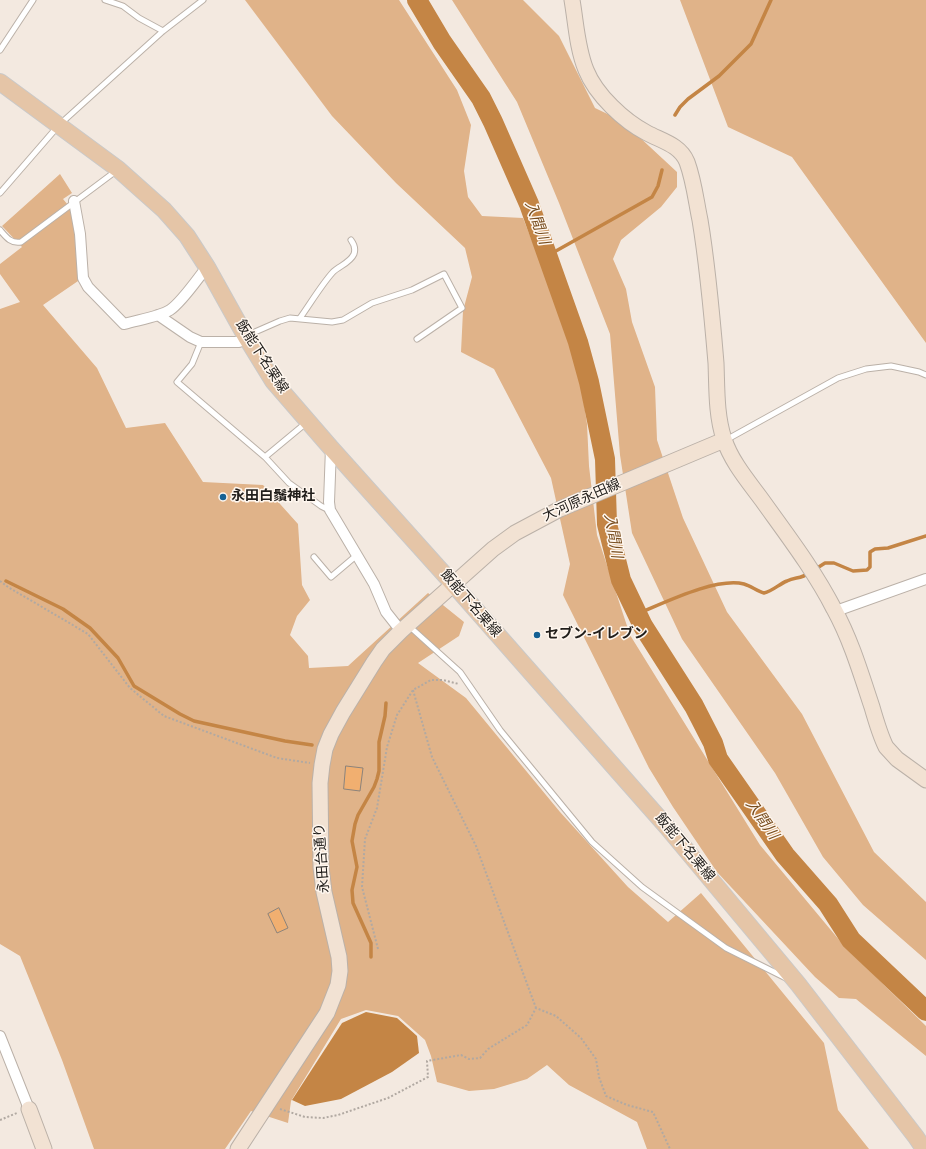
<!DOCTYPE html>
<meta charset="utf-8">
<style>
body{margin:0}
canvas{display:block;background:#f3e9e0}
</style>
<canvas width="926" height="1149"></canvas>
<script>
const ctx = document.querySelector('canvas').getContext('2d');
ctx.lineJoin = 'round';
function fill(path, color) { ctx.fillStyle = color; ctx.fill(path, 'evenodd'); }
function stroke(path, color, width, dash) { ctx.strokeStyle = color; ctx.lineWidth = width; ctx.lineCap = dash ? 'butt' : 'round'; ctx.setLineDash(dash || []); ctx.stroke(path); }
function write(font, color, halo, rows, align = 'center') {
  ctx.font = font + ' "Source Sans 3","Noto Sans JP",sans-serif'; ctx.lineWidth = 3; ctx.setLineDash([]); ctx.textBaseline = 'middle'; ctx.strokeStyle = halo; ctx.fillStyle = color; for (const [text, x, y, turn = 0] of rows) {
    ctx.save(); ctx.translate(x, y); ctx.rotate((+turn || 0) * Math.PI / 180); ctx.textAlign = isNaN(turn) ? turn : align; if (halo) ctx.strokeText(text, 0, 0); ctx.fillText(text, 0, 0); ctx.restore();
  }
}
const green = new Path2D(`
 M 245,0 L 399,0 L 457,90 L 471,125 L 464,171 L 468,197 L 482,216 L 523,218 L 577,357 L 587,424 L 589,466 L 597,535 L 630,635 L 760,845 L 845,947 L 926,1026 L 926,1056 L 856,999 L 839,998 L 815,977 L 717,872 L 673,807 L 649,768 L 563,595 L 570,564 L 551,478 L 494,369 L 461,352 L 463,311 L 472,277 L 465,248 L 396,183 L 332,116 Z
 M 452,0 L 523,0 L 559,36 L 595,108 L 622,121 L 677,172 L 677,187 L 661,207 L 621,240 L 613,259 L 626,289 L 632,322 L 655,387 L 657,440 L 683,518 L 727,612 L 802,714 L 874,852 L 926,902 L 926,960 L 863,905 L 823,857 L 775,773 L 682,639 L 632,533 L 620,455 L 610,334 L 559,203 L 517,102 Z
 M 680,0 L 926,0 L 926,343 L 792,157 L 728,127 Z
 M 60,174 L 72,193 L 63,199 L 73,211 L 81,279 L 43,305 L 97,368 L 126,428 L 165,423 L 203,482 L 263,485 L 298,524 L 302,585 L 310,600 L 297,616 L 290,635 L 308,656 L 309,668 L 348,666 L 428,593 L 464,622 L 459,636 L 418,663 L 466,698 L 560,812 L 628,887 L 668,922 L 701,893 L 824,1043 L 838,1110 L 869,1149 L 647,1149 L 637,1122 L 569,1085 L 547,1065 L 527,1079 L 494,1089 L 469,1091 L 437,1082 L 431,1056 L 425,1040 L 398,1016 L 366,1010 L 341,1019 L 291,1101 L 288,1123 L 251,1111 L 225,1149 L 94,1149 L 62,1060 L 20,956 L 0,944 L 0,309 L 20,302 L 0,274 L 0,264 L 22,247 L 2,226 Z`);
const water = new Path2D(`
 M 366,1012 L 397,1018 L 417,1036 L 419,1053 L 392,1072 L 341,1099 L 305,1106 L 292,1100 L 342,1023 Z`);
const stream = new Path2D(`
 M 675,115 L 680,107 L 688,99 L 719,76 L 751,44 L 771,0
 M 547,256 L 652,197 L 658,186 L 662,170
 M 814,570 L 825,563 L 834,563 L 853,571 L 867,570 L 870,567 L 870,552 L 875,549 L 888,548 L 926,536
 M 6,581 L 63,609 L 90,628 L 118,658 L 134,686 L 180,714 L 194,721 L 285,741 L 312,745
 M 637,614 C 664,603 716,577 744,584 C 751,586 757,591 764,593 C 773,591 779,584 787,581 C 795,577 801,579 809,573
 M 371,957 L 371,943 L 353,903 L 352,890 L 357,867 L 352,841 L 355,824 L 358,815 L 374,787 L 377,779 L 379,771 L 379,742 L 385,716 L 386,703`);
const river = new Path2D(`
 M 417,0 L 442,42 L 481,98 L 493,122 L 529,204 L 578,342 L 589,382 L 605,459 L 607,524 L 621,580 L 643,626 L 694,706 L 713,743 L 718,759 L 785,855 L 828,904 L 851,940 L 926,1011`);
const building = new Path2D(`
 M 346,766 L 363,768 L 360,791 L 344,789 Z
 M 279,908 L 288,928 L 277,933 L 268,914 Z`);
const path = new Path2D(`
 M 0,581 L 8,587 L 88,634 L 130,688 L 164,716 L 277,758 L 310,763
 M 413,690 L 432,757 L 476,846 L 536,1008
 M 378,949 L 362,887 L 365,839 L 377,808 L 387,747 L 397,715 L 413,690 L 431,680 L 443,680 L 459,684
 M 280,1109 L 305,1117 L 323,1118 L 338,1115 L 388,1098 L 428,1077 L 427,1061 L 461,1055 L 469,1059 L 480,1058 L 488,1049 L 527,1025 L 536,1008 L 556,1016 L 581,1038 L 596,1059 L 599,1077 L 606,1096 L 627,1105 L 653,1112 L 670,1149
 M 0,1120 L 17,1113`);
const lane = new Path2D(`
 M 105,0 L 123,6 L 139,18 L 163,31
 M 0,50 L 33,0
 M 0,193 L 59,125 L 163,31 L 203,0
 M 0,230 C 6,237 11,244 21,242 L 116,171
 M 300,318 C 310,304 322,284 333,272 C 339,266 350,263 354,254 C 356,248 354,244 351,240
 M 248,335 L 280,321 L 290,318 L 332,322 L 343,320 L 372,303 L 412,290 L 444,274 L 462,308 L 417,339
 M 201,342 L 192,364 L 177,382 L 265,457 L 289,483 L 321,506 L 329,510
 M 726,440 L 838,378 L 866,369 L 891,366 L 919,372 L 926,375
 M 265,457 L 306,423
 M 314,557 L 331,577 L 357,555
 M 409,626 L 460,672 L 500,730 L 592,842 L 642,887 L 675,911 L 726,948 L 786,978`);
const street = new Path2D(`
 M 74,201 L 80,234 L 83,278 L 88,287 L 124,324 C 137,320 159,317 170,310 C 182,302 198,278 207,267
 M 158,315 L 190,337 L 201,342 L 239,342 L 246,337
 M 331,448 L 329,502 L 330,510 L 374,584 L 386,612 L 401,631
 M 836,611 L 926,579
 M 0,1036 L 29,1109`);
const secondary = new Path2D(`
 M 572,0 C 576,23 577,48 586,70 C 596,95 624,121 647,133 C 662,141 680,145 687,162 C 694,181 696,201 700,220 C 708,268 712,315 716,363 C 717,388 716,415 724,439 C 731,461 748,481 762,500 C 787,535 814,570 834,609 C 851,640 861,674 872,707 C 876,721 880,735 886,747 L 897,759 L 926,780
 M 29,1109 L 44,1149
 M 238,1149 L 327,1013 L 338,985 L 340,971 L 339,957 L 324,892 L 321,867 L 320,783 L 322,765 L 325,749 L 331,734 L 343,712 L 374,662 L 383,649 L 401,631 L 493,549 L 515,533 L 560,509 L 724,440`);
const primary = new Path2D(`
 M 0,82 L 118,169 L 164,210 L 187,236 L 207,267 L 246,337 L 273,381 L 331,448 L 453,584 L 667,827 L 798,984 L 916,1137 L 924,1149`);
const markers = [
 [223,497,4,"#156194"],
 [537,635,4,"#156194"]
];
const streetNames = [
 ["飯能下名栗線",261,357,57],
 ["大河原永田線",582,501,-24],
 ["飯能下名栗線",470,604,49],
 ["飯能下名栗線",684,848,50],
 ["永田台通り",323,858,-94]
];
const poiNames = [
 ["永田白鬚神社",231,497],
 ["セブン-イレブン",545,635]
];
const waterNames = [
 ["入間川",536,223,70],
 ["入間川",612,536,80],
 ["入間川",761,820,55]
];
fill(green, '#e0b389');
fill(water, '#c48545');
stroke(stream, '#c48545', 3.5);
stroke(river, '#c48545', 20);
fill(building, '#f1af70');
stroke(building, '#8c837b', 1);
stroke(lane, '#bbb1a8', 7);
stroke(street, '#bbb1a8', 12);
stroke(secondary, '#bbb1a8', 17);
stroke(primary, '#cac9c8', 18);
stroke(path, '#b1a9a2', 2, [2, 2]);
stroke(lane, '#fff', 5);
stroke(street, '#fff', 10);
stroke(secondary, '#f2e2d3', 15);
stroke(primary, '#e5c5a7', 16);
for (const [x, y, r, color] of markers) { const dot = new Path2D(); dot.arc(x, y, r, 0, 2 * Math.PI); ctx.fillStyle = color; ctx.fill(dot); stroke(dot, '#fff7ef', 1.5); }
write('14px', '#211e1b', '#fff7ef', streetNames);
write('bold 14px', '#211e1b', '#fff7ef', poiNames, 'left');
write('italic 15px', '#784d1e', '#fff7ef', waterNames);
</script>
